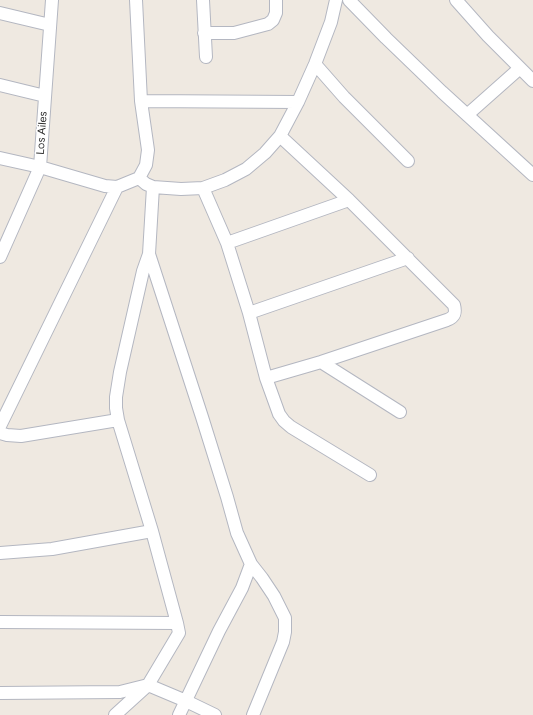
<!DOCTYPE html>
<style>
body{margin:0}
canvas{display:block;background:#efe9e1}
</style>
<canvas width="533" height="715"></canvas>
<script>
const ctx = document.querySelector('canvas').getContext('2d');
ctx.lineJoin = 'round';
function stroke(path, color, width, dash) { ctx.strokeStyle = color; ctx.lineWidth = width; ctx.lineCap = dash ? 'butt' : 'round'; ctx.setLineDash(dash || []); ctx.stroke(path); }
function write(font, color, halo, rows, align = 'center') {
  ctx.font = font + ' Figtree,sans-serif'; ctx.lineWidth = 3; ctx.setLineDash([]); ctx.textBaseline = 'middle'; ctx.strokeStyle = halo; ctx.fillStyle = color; for (const [text, x, y, turn = 0] of rows) {
    ctx.save(); ctx.translate(x, y); ctx.rotate((+turn || 0) * Math.PI / 180); ctx.textAlign = isNaN(turn) ? turn : align; if (halo) ctx.strokeText(text, 0, 0); ctx.fillText(text, 0, 0); ctx.restore();
  }
}
const minor = new Path2D(`
 M 136,0 L 141,101 L 148,150 L 146,165 L 139,178
 M 203,0 L 206,57
 M 349,0 L 386,38 L 442,92 L 533,175
 M 456,0 L 488,36 L 533,81
 M 0,13 L 50,25
 M 204,33 L 234,33 L 268,24 L 273,20 L 276,13 L 276,0
 M 315,64 L 344,97 L 408,161
 M 0,85 L 45,96
 M 141,101 L 298,102
 M 467,115 L 520,68
 M 0,158 L 40,167 L 105,186 L 117,187 L 139,178 L 146,184 L 153,187 L 181,189 L 203,188 L 225,180 L 246,169 L 265,153 L 280,136 L 298,102 L 315,64 L 331,22 L 336,0
 M 203,188 L 227,243 L 249,313 L 266,378 L 279,414 L 284,421 L 291,427 L 370,475
 M 227,243 L 349,200
 M 149,254 L 202,417 L 227,497 L 237,533 L 251,564 L 262,578 L 274,596 L 285,618 L 285,632 L 283,642 L 253,715
 M 0,257 L 40,167 L 52,0
 M 249,313 L 408,258
 M 321,362 L 400,412
 M 266,378 L 321,362 L 447,320 C 455,317 456,313 454,305 L 349,200 L 280,136
 M 0,426 L 117,187
 M 0,433 L 7,435 L 21,436 L 118,420
 M 0,553 L 52,549 L 152,531
 M 0,622 L 177,623
 M 0,693 L 120,692 L 148,685 L 186,701 L 215,715
 M 115,715 L 148,685 L 179,633 L 177,623 L 152,531 L 118,420 L 116,408 L 116,397 L 120,372 L 143,271 L 149,254 L 153,187
 M 179,715 L 219,631 L 242,588 L 251,564`);
const streetNames = [
 ["Los Ailes",42,133,-86]
];
stroke(minor, '#b4b7c1', 14);
stroke(minor, '#fff', 12);
write('11px', '#2e2e2e', '#fff', streetNames);
</script>
